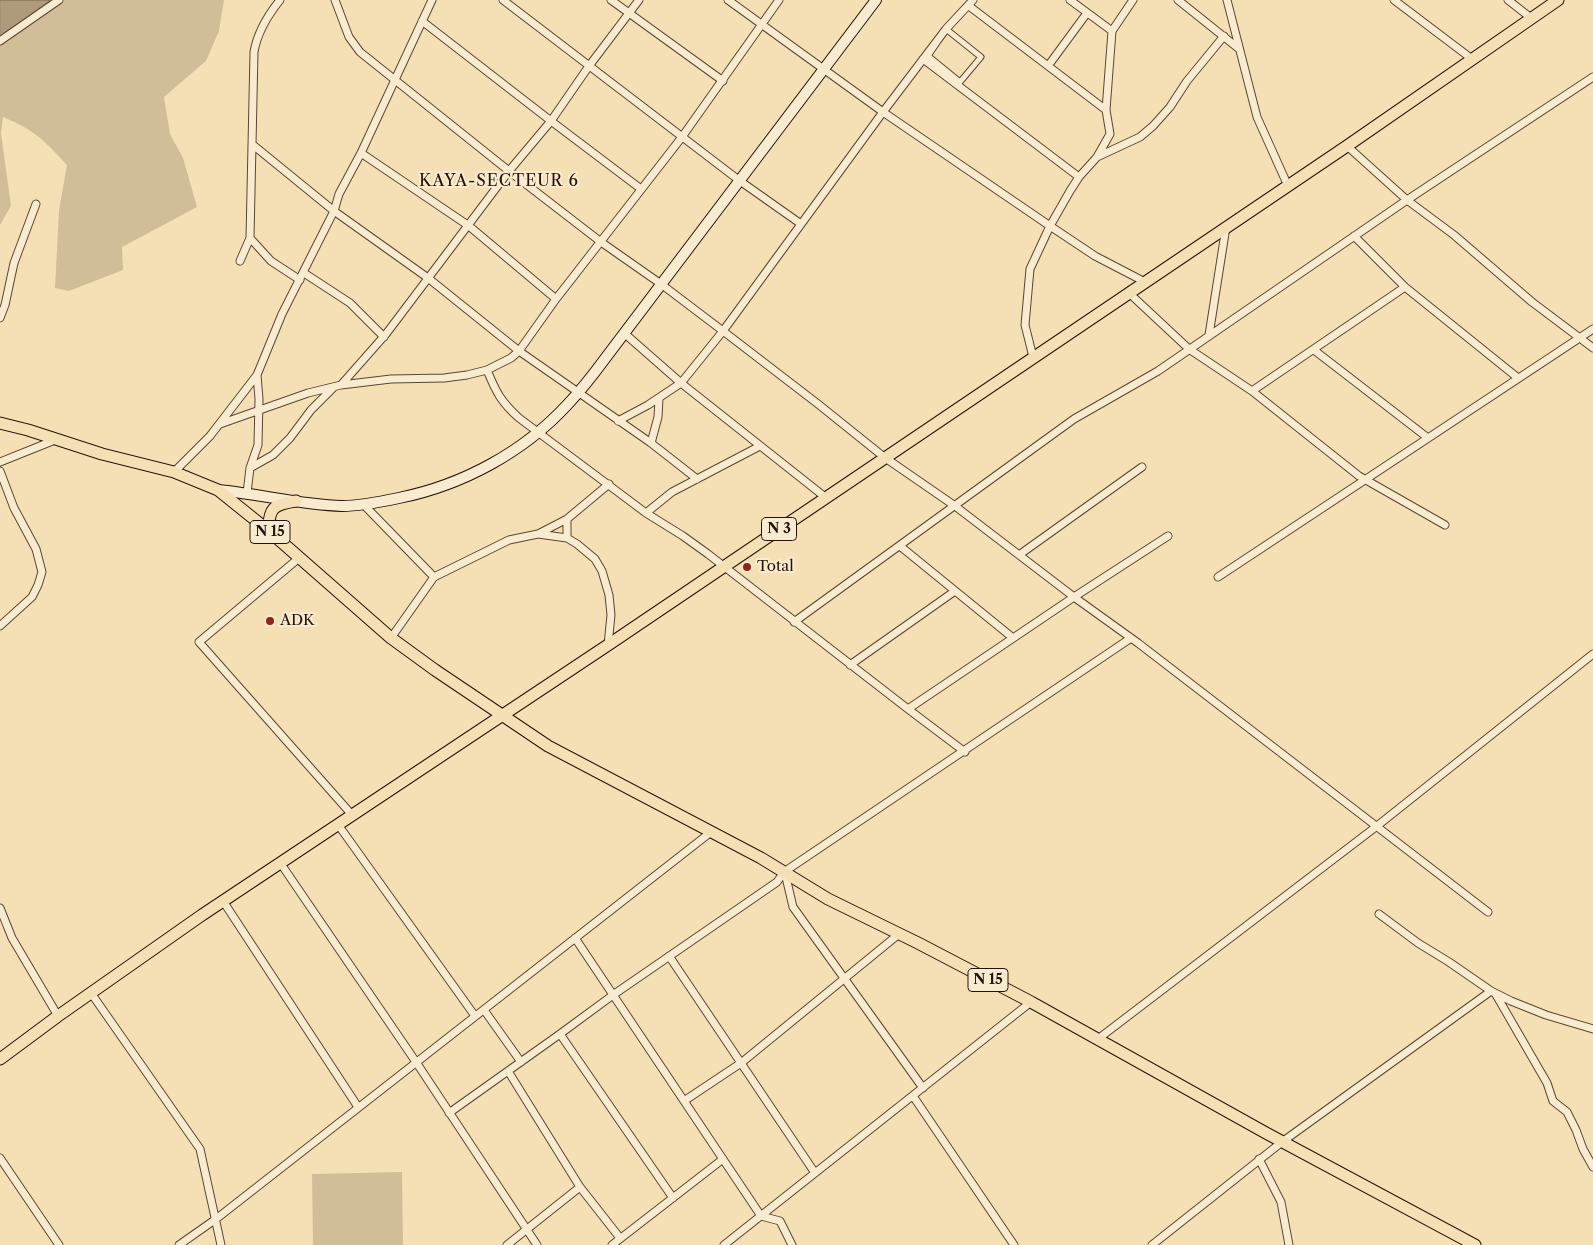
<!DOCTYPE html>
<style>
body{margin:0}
canvas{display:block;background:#f5e0b6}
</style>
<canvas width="1593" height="1245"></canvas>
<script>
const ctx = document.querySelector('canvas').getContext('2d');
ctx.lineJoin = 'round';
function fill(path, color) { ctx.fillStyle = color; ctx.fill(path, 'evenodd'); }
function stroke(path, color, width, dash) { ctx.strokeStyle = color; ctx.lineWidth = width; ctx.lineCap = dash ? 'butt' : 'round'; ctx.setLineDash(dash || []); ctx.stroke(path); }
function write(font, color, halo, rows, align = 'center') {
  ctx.font = font + ' "Libre Caslon Text",serif'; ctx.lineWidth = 4; ctx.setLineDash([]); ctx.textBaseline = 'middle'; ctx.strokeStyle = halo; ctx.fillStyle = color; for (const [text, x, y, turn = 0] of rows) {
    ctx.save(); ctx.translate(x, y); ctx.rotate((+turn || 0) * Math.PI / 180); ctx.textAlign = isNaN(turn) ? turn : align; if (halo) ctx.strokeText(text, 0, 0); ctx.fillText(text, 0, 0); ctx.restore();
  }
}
const green = new Path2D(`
 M 51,0 L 224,0 L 219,31 L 206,61 L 164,97 L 170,134 L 183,158 L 197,207 L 122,247 L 123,270 L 69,291 L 55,288 L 59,210 L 67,165 C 44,140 34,130 3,117 L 1,133 L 11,206 L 0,225 L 0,36 Z
 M 402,1172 L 403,1245 L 313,1245 L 312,1174 Z`);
const water = new Path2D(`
 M 0,0 L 51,0 L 0,36 Z`);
const pedestrian = new Path2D(`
 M 946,29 L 981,57 L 960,82 L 928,56 Z`);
const minor = new Path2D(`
 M 335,0 L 349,37 L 360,52 L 509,171 L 601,242 L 661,284 L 723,331 L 818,404 L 884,457 L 955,506 L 1074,597 L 1138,643 L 1488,912
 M 503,0 L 740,181 L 801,224
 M 611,0 L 723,81
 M 728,0 L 883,112 L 1050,226 L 1095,256 L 1145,282
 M 1070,0 L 1112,31
 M 1178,0 L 1238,48
 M 1227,0 L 1257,117 L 1288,186
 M 1394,0 L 1472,59
 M 1508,0 L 1531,18
 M 969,6 L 1106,110
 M 422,21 L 551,121 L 641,189
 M 0,41 L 59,0
 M 923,59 L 1079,177
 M 1048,66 L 1087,13
 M 253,145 L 334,211 L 428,278 L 519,351 L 651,443 L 697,479
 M 1347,146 L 1407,200 L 1454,235 L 1532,302 L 1593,348
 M 361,153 L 469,226 L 556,299
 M 1097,157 L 1140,137 L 1153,126 L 1170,107 L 1187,81 L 1224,36
 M 1354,236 L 1405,287 L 1518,378
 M 250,238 L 271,261 L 300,280
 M 240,261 L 250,238 L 254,52 C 257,34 268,15 280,0
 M 304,273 L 350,303 L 384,337
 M 1129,293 L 1189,349 L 1252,391 L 1359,476 L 1445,525
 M 0,318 L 5,305 L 14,263 L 36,204
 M 624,333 L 681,383 L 825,497
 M 1209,335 L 1226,227
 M 1314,350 L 1428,438
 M 1033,357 L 1025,325 L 1030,269 L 1050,226 L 1070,191 L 1079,177 L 1097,157 L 1110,134 L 1106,110 L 1112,31 L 1133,0
 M 487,370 C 496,392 501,402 519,418 L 646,513 L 683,536 L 708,554 L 908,709 L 965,752
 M 341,385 L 386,334 L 509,171 L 551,121 L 589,66 L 639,0
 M 1252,391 L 1405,287
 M 618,421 L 648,405 L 681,383 L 723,331 L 883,112 L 946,29 L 973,0
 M 220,424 L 308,393 L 341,385 L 391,379 L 444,378 L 467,375 L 487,370 L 511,358 L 519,351 L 556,299 L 682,137 L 779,0
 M 651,443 L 658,417 L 659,399
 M 0,462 L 55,440
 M 250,468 L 273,455 L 290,438 L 311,410 L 333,388
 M 0,471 L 14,508 L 36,549 L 42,572 L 38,585 L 32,597 L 0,626
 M 174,472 L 210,436 L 257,375 L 282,314 L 334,211 L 339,194 L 361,153 L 432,0
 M 247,493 L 250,468 L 258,445 L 259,399 L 257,375
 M 364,505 L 434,577
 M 646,513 L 672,492 L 760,446
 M 567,519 L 567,538
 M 538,534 L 567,519 L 609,484
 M 900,546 L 1013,638
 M 1019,555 L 1142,467
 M 299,558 L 199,642 L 353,816
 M 1218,577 L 1593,329
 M 794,622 L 1074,419 L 1158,371 L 1407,200 L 1593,77
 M 391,638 L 434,577 L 509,540 L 538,534 L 567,538 L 577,544 L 595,559 L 602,571 L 609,595 L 611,615 L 608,645
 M 850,665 L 955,591
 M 908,709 L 1074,597 L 1168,536
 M 339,826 L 475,1016
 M 281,864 L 416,1062 L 537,1245
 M 785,873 L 793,907 L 923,1088
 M 223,901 L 358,1107
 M 0,908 L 12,938 L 58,1016
 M 1379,914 L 1418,943 L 1449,962 L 1491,991 L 1511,1001 L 1546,1015 L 1593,1029
 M 575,938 L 761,1216 L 780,1221 L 792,1245
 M 669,956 L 815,1173
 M 91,993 L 200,1149 L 221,1245
 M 1495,993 L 1547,1083 L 1553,1101 L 1567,1112 L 1576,1130 L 1583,1149 L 1593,1167
 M 484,1010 L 521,1062
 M 560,1034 L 673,1198
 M 1098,1039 L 1377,826 L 1593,654
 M 508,1071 L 580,1187 L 620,1238
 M 913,1096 L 1014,1245
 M 684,1101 L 741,1063 L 899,934
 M 449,1113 L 560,1034 L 613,995 L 777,882 L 784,872 L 1131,638
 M 0,1158 L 59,1245
 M 1259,1159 L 1281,1202 L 1289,1245
 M 179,1245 L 216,1219 L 711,832
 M 507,1245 L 580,1187
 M 612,1245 L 723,1159
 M 724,1245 L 1031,1002
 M 1152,1245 L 1282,1142 L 1491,991`);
const secondary = new Path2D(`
 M 218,490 C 260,494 301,505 342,506 C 361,506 380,502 399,498 C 463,485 524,452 568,404 C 581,390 593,375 604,360 L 876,0`);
const primary = new Path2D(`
 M 0,423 L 28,430 L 102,454 L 174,472 L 218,490 L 269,531 L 391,638 L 435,670 L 548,746 L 761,858 L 828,899 L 918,943 L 1031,1002 L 1266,1133 L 1475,1245
 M 269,531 C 268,508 274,504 296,501
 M 0,1059 L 58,1016 L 202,915 L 608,645 L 1347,146 L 1558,0`);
const markers = [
 [747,567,5,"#8f2418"],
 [270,621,5,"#8f2418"]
];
const shields = [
 [779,529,35],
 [270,532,40],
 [988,980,40]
];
const shieldNames = [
 ["N 3",779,529],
 ["N 15",270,532],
 ["N 15",988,980]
];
const poiNames = [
 ["Total",757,567],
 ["ADK",280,621]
];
const neighbourhoodNames = [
 ["KAYA-SECTEUR 6",499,181]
];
fill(green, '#d2bd99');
fill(water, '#af9a7c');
stroke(water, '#79644e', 1);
stroke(pedestrian, '#5a4635', 7);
stroke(minor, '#5a4635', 9);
stroke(secondary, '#27120a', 12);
stroke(primary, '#27120a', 13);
stroke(pedestrian, '#f8ebd0', 5);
stroke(minor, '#f8ebd0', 7);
stroke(secondary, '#f8ebd0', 10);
stroke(primary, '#f5e0b6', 11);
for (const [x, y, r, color] of markers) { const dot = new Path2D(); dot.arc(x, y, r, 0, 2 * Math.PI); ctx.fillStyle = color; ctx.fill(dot); stroke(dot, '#f8ebd0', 2); }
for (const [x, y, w] of shields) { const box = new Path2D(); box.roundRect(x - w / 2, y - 11.5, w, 23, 4); ctx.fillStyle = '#f8ebd0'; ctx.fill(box); stroke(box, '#27120a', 1); }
write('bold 14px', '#27120a', null, shieldNames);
write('15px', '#27120a', '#f8ebd0', poiNames, 'left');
ctx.letterSpacing = '1px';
write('16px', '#27120a', '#f8ebd0', neighbourhoodNames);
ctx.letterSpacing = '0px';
</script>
